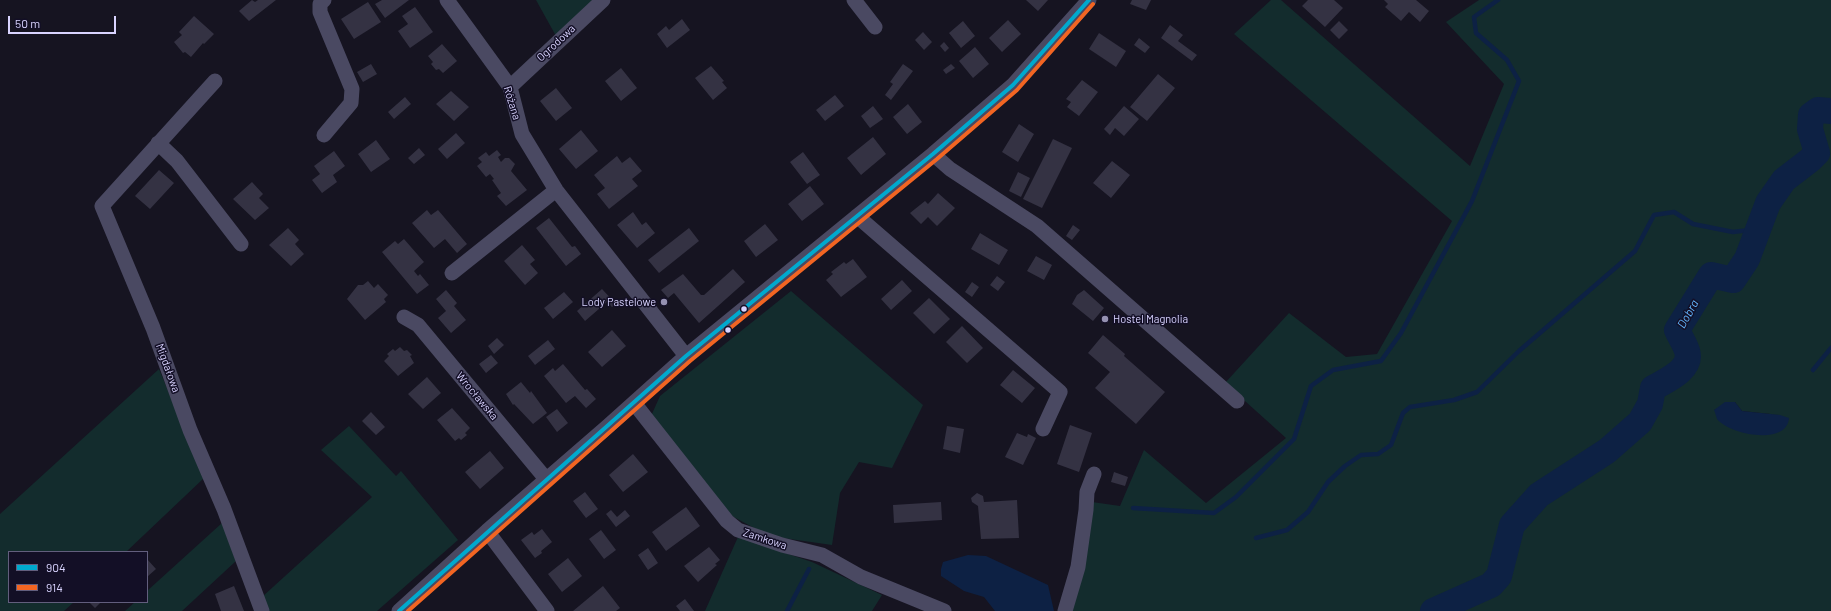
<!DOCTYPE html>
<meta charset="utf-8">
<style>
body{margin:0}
#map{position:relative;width:1831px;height:611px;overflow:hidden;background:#161421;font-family:Barlow,sans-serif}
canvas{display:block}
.legend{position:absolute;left:8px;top:551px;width:140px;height:52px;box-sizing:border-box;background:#130f26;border:1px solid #625e7d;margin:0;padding:5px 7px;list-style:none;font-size:12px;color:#d9d4ff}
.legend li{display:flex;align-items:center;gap:8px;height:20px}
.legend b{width:20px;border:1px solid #625e7d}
.scale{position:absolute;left:8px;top:16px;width:108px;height:18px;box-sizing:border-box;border:2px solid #d9d4ff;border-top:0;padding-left:5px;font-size:12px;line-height:14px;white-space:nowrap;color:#d9d4ff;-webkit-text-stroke:3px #130f26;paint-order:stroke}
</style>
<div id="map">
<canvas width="1831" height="611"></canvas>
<ul class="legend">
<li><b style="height:5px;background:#00a9ce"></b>904</li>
<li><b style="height:5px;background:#f26522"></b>914</li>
</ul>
<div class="scale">50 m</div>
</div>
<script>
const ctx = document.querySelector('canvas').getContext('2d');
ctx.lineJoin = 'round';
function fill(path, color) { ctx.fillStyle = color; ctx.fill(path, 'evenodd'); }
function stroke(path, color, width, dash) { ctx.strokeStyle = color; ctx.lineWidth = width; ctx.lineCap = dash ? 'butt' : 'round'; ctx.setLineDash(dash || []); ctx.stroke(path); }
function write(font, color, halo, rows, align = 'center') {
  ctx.font = font + ' Barlow,sans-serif'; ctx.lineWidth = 3; ctx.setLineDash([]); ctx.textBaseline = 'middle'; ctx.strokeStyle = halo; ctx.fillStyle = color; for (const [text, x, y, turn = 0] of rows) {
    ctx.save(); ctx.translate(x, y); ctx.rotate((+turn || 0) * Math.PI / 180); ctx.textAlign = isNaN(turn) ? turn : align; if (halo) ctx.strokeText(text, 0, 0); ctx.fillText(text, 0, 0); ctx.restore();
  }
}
const green = new Path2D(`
 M 536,0 L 593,0 L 556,36 Z
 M 1271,0 L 1281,0 L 1470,166 L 1504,84 L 1446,22 L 1479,0 L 1831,0 L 1831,611 L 1069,611 L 1092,502 L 1120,506 L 1144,450 L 1206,503 L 1286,438 L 1225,383 L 1289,313 L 1346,357 L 1377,354 L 1452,221 L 1234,34 ZM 1735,402 L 1742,411 L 1780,415 L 1714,410 Z
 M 791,291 L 923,405 L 892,468 L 859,462 L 840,493 L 832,545 L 769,536 L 730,515 L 651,416 L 660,396 Z
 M 159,369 L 204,478 L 126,552 L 9,552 L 9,602 L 74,602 L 64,611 L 0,611 L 0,514 Z
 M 349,426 L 396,476 L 401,471 L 458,540 L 377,611 L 267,611 L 262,597 L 372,497 L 321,450 Z
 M 222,523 L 236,561 L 182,611 L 125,611 L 135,602 L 147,602 L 147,591 Z
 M 738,537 L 812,562 L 882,595 L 872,611 L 705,611 Z`);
const water = new Path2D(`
 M 1725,402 L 1735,402 L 1742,411 L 1780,415 L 1789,418 C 1787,446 1730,435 1717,419 C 1716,416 1715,412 1714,410 Z
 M 968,555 L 986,556 L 1048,585 L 1054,611 L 995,611 L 984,597 L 964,591 L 941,576 L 941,569 L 943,562 Z`);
const stream = new Path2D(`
 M 1813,370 L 1831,348
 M 1133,508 L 1214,513 L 1236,497 L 1294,439 L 1311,386 L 1333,370 L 1381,361 L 1401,333 L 1472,201 L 1519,81 L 1507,60 L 1476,33 L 1474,17 L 1498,0
 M 1256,538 L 1287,530 L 1308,512 L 1328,482 L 1345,466 L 1361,455 L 1378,454 L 1391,445 L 1403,413 L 1410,407 L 1454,400 L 1477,392 L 1519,351 L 1635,251 L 1654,215 L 1674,212 L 1693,224 L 1733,232 L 1758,229
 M 787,611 L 809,569`);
const river = new Path2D(`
 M 1433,611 L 1491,585 L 1499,576 L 1512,525 L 1539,495 L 1607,451 L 1640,422 L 1650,404 L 1653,388 C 1665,381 1693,370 1687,351 C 1685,344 1680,337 1677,330 L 1711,275 L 1733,280 L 1747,259 L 1768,203 L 1784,180 L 1810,160 L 1817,153 L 1810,129 L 1811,115 L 1818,110 L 1831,111`);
const building = new Path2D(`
 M 252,0 L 255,2 L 258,0 L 276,0 L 249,21 L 239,11 Z
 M 382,0 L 409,0 L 385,18 L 375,4 Z
 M 1026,0 L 1048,0 L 1038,11 Z
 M 1132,0 L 1151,0 L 1146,10 L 1130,4 Z
 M 1308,0 L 1334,0 L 1343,8 L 1325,27 L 1302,6 Z
 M 1384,0 L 1416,0 L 1429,11 L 1420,22 L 1409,12 L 1401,21 L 1385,7 L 1388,4 Z
 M 368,2 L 381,22 L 354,39 L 341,19 Z
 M 415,7 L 433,32 L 410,48 L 398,31 L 408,24 L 402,16 Z
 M 194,16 L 214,34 L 204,44 L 203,43 L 191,57 L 185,52 L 183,53 L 174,42 L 182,35 L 179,32 Z
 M 682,19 L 690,30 L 667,48 L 657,34 L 666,26 L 669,30 Z
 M 1008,20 L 1021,34 L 1002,52 L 989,38 Z
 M 963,21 L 975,36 L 961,48 L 949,33 Z
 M 1339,21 L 1348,30 L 1339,39 L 1330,30 Z
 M 1170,25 L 1183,35 L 1178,41 L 1197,55 L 1192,61 L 1161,38 Z
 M 923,32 L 932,42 L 924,50 L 915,40 Z
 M 1099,33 L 1126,51 L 1116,67 L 1089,49 Z
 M 1139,38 L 1150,47 L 1145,53 L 1134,45 Z
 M 944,42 L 949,48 L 945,52 L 940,46 Z
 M 442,44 L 457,61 L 443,73 L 439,69 L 436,70 L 431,64 L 433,62 L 428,56 Z
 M 975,47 L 989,64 L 973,78 L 959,61 Z
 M 371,64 L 377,74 L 363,82 L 357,72 Z
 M 903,64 L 913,71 L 891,100 L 885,95 L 893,84 L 890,82 Z
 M 951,64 L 955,68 L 946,74 L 943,70 Z
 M 711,66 L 724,81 L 722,82 L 727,88 L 713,100 L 695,78 Z
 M 621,68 L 637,88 L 621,101 L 605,81 Z
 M 1158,74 L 1175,88 L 1147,121 L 1130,107 Z
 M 1082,80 L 1098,92 L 1079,116 L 1067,107 L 1071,102 L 1066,99 Z
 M 556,88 L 572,108 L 556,121 L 540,101 Z
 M 451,91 L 469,107 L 454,121 L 436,104 Z
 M 835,95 L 844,106 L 825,121 L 816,110 Z
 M 405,97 L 411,104 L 394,119 L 388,112 Z
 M 908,104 L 922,122 L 907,134 L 893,117 Z
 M 873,106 L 883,119 L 870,128 L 861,116 Z
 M 1124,106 L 1139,119 L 1124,136 L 1115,128 L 1110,135 L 1104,129 Z
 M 1019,124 L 1034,134 L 1018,162 L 1002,152 Z
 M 581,130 L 598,151 L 576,169 L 559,149 Z
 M 456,133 L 465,143 L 447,159 L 438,149 Z
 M 873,137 L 886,154 L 861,175 L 847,158 Z
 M 1053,139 L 1072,148 L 1042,208 L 1023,199 Z
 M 376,140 L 390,159 L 371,172 L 358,154 Z
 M 419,148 L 425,155 L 414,164 L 408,158 Z
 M 497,150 L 501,155 L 498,157 L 501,162 L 505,158 L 509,158 L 515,164 L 511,171 L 527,190 L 506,206 L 497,196 L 501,193 L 492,180 L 494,179 L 490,174 L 486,177 L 477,166 L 482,162 L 478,158 L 486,152 L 489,156 Z
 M 334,151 L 345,166 L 333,175 L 337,182 L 322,193 L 312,180 L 320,174 L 314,166 Z
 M 803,152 L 820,175 L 807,184 L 790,162 Z
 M 617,156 L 622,163 L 630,157 L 642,171 L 632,179 L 638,186 L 609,209 L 597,194 L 605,188 L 594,175 Z
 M 1112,161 L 1130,175 L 1111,198 L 1093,183 Z
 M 159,170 L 174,183 L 150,209 L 135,196 Z
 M 1018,172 L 1030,178 L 1021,197 L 1009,191 Z
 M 252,182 L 263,194 L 259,198 L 269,208 L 255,220 L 233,199 Z
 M 810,186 L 824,204 L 802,221 L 788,204 Z
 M 938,193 L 955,208 L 937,226 L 928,217 L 921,224 L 910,213 L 925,201 L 928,204 Z
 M 427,210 L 431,215 L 438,210 L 467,244 L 457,253 L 445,239 L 434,248 L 412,223 Z
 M 633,212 L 642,225 L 646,222 L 655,233 L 637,248 L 617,225 Z
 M 549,218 L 572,247 L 575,246 L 581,254 L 566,266 L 536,228 Z
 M 765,224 L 778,240 L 756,257 L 744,241 Z
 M 1073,225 L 1080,230 L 1072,240 L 1066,236 Z
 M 288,228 L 299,240 L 295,244 L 304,254 L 291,266 L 269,245 Z
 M 689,228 L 699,241 L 659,273 L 648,260 Z
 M 980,233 L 1008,250 L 999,265 L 971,249 Z
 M 404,239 L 424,262 L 414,271 L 418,276 L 420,274 L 429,285 L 417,294 L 382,252 L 395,241 L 398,244 Z
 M 522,245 L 535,260 L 530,264 L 538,273 L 525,285 L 504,261 Z
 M 1036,256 L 1052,265 L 1044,280 L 1027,271 Z
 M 853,259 L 867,277 L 841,297 L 826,280 L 833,274 L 831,272 L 844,262 L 846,264 Z
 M 733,269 L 745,282 L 699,323 L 674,293 L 668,298 L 661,290 L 683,274 L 701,295 L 704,295 Z
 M 997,276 L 1005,282 L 998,291 L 990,285 Z
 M 902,280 L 912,291 L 891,310 L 881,299 Z
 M 368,281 L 374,288 L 378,284 L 388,295 L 384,299 L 386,302 L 365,320 L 347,299 L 358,285 L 363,285 Z
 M 972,282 L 979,287 L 972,297 L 965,292 Z
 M 602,289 L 616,304 L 612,307 L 607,302 L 585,321 L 577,311 Z
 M 446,290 L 457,303 L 454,306 L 466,320 L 451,333 L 438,318 L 446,311 L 436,299 Z
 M 1084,290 L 1104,308 L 1093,321 L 1072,304 L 1077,295 Z
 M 564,292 L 573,302 L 553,319 L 544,308 Z
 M 929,298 L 950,319 L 934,334 L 913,313 Z
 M 962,326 L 983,348 L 967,363 L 946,342 Z
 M 612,330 L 626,346 L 602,367 L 588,352 Z
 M 1103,335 L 1125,354 L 1124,356 L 1165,392 L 1136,424 L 1095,388 L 1110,372 L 1088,353 Z
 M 497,338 L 504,345 L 494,354 L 488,346 Z
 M 548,340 L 555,349 L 535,365 L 528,356 Z
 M 400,347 L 404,351 L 407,350 L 412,355 L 410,356 L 414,363 L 398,376 L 384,361 L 389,356 L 387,354 L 393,349 L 395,351 Z
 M 491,355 L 498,363 L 486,373 L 479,364 Z
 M 563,364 L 585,390 L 587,389 L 596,399 L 586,408 L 575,396 L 566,403 L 544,376 L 553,368 L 555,371 Z
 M 1013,370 L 1035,388 L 1022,403 L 1000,385 Z
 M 427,377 L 441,393 L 423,409 L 408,394 Z
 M 521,382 L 530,393 L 531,391 L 547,413 L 533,424 L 514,404 L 513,405 L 506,394 Z
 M 452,408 L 470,428 L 465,433 L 467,435 L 461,440 L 459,438 L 455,441 L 437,420 Z
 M 557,409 L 568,423 L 557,432 L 546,417 Z
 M 371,412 L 385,427 L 376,435 L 362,421 Z
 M 1070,425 L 1092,433 L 1079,472 L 1057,464 Z
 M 947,426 L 964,429 L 960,453 L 943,449 Z
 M 1017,433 L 1027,437 L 1028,434 L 1036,438 L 1023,465 L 1005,457 Z
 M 490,451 L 504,468 L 480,489 L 465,472 Z
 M 633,454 L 648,472 L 623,492 L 609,475 Z
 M 1114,472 L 1128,477 L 1125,486 L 1111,482 Z
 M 585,492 L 598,509 L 586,518 L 573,501 Z
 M 977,493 L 983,496 L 984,502 L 1017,500 L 1019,538 L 981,539 L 978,506 L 972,502 L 971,498 Z
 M 941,502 L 942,520 L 894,523 L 893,505 Z
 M 686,507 L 700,526 L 666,551 L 652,532 Z
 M 611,510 L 617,517 L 625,510 L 630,516 L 616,527 L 606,514 Z
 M 542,529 L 552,542 L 541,551 L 542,553 L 535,558 L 521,540 L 532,532 L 534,535 Z
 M 601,530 L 616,550 L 604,559 L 589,539 Z
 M 709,547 L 720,560 L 715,564 L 717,565 L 698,582 L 684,566 Z
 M 648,548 L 658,563 L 648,570 L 638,555 Z
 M 568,558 L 582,576 L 562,592 L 548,574 Z
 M 147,559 L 156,569 L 147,577 Z
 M 234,586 L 244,611 L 221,611 L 215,594 Z
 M 603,586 L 620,608 L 616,611 L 573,611 Z
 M 685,599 L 694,611 L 680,611 L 676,606 Z
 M 89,602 L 101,602 L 95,608 Z`);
const minor = new Path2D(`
 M 447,0 L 510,87 L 522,134 L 556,190 L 686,356
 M 854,0 L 875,27
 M 215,81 L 102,206 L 153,328 L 190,430 L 224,509 L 262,611
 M 510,87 L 603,0
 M 324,135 L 351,103 L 352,89 L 320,12 L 320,4 L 324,0
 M 158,143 L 177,161 L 241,244
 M 933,154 L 950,169 L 1037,226 L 1237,401
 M 857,216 L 1060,392 L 1043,429
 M 452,273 L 556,190
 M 404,317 L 418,325 L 546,479
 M 634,403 L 727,521 L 738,530 L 782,545 L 822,555 L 861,577 L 944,611
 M 487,531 L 547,611
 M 399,611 L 487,531 L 607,427 L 686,356 L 933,154 L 1013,85 L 1089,0
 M 1065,611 L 1078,567 L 1086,510 L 1087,492 L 1094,474`);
const bus1 = new Path2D(`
 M 399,611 L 686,356 L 933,154 L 1013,85 L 1089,0`);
const bus2 = new Path2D(`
 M 408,611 L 690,361 L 937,159 L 1017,90 L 1093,4`);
const markers = [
 [664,302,4,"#9591b1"],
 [744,309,3.5,"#d9d4ff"],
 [1105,319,4,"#9591b1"],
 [728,330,3.5,"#d9d4ff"]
];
const streetNames = [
 ["Ogrodowa",556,43,-43],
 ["Różana",512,103,73],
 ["Migdałowa",168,368,70],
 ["Wrocławska",477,396,50],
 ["Zamkowa",765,539,18]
];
const poiNames = [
 ["Lody Pastelowe",656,302],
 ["Hostel Magnolia",1113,319,"left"]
];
const waterNames = [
 ["Dobra",1688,314,-60]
];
fill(green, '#132c2d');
fill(water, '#0d2144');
stroke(stream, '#0d2144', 4.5);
stroke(river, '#0d2144', 26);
fill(building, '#343243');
stroke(minor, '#4a4962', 15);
stroke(bus1, '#00a9ce', 4);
stroke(bus2, '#f26522', 4);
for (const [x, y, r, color] of markers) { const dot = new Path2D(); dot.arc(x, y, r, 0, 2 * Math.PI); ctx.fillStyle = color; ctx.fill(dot); stroke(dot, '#130f26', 1.5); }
write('11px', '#d9d4ff', '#130f26', streetNames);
write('11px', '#d9d4ff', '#130f26', poiNames, 'right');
write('italic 12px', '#62b6ff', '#130f26', waterNames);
</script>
